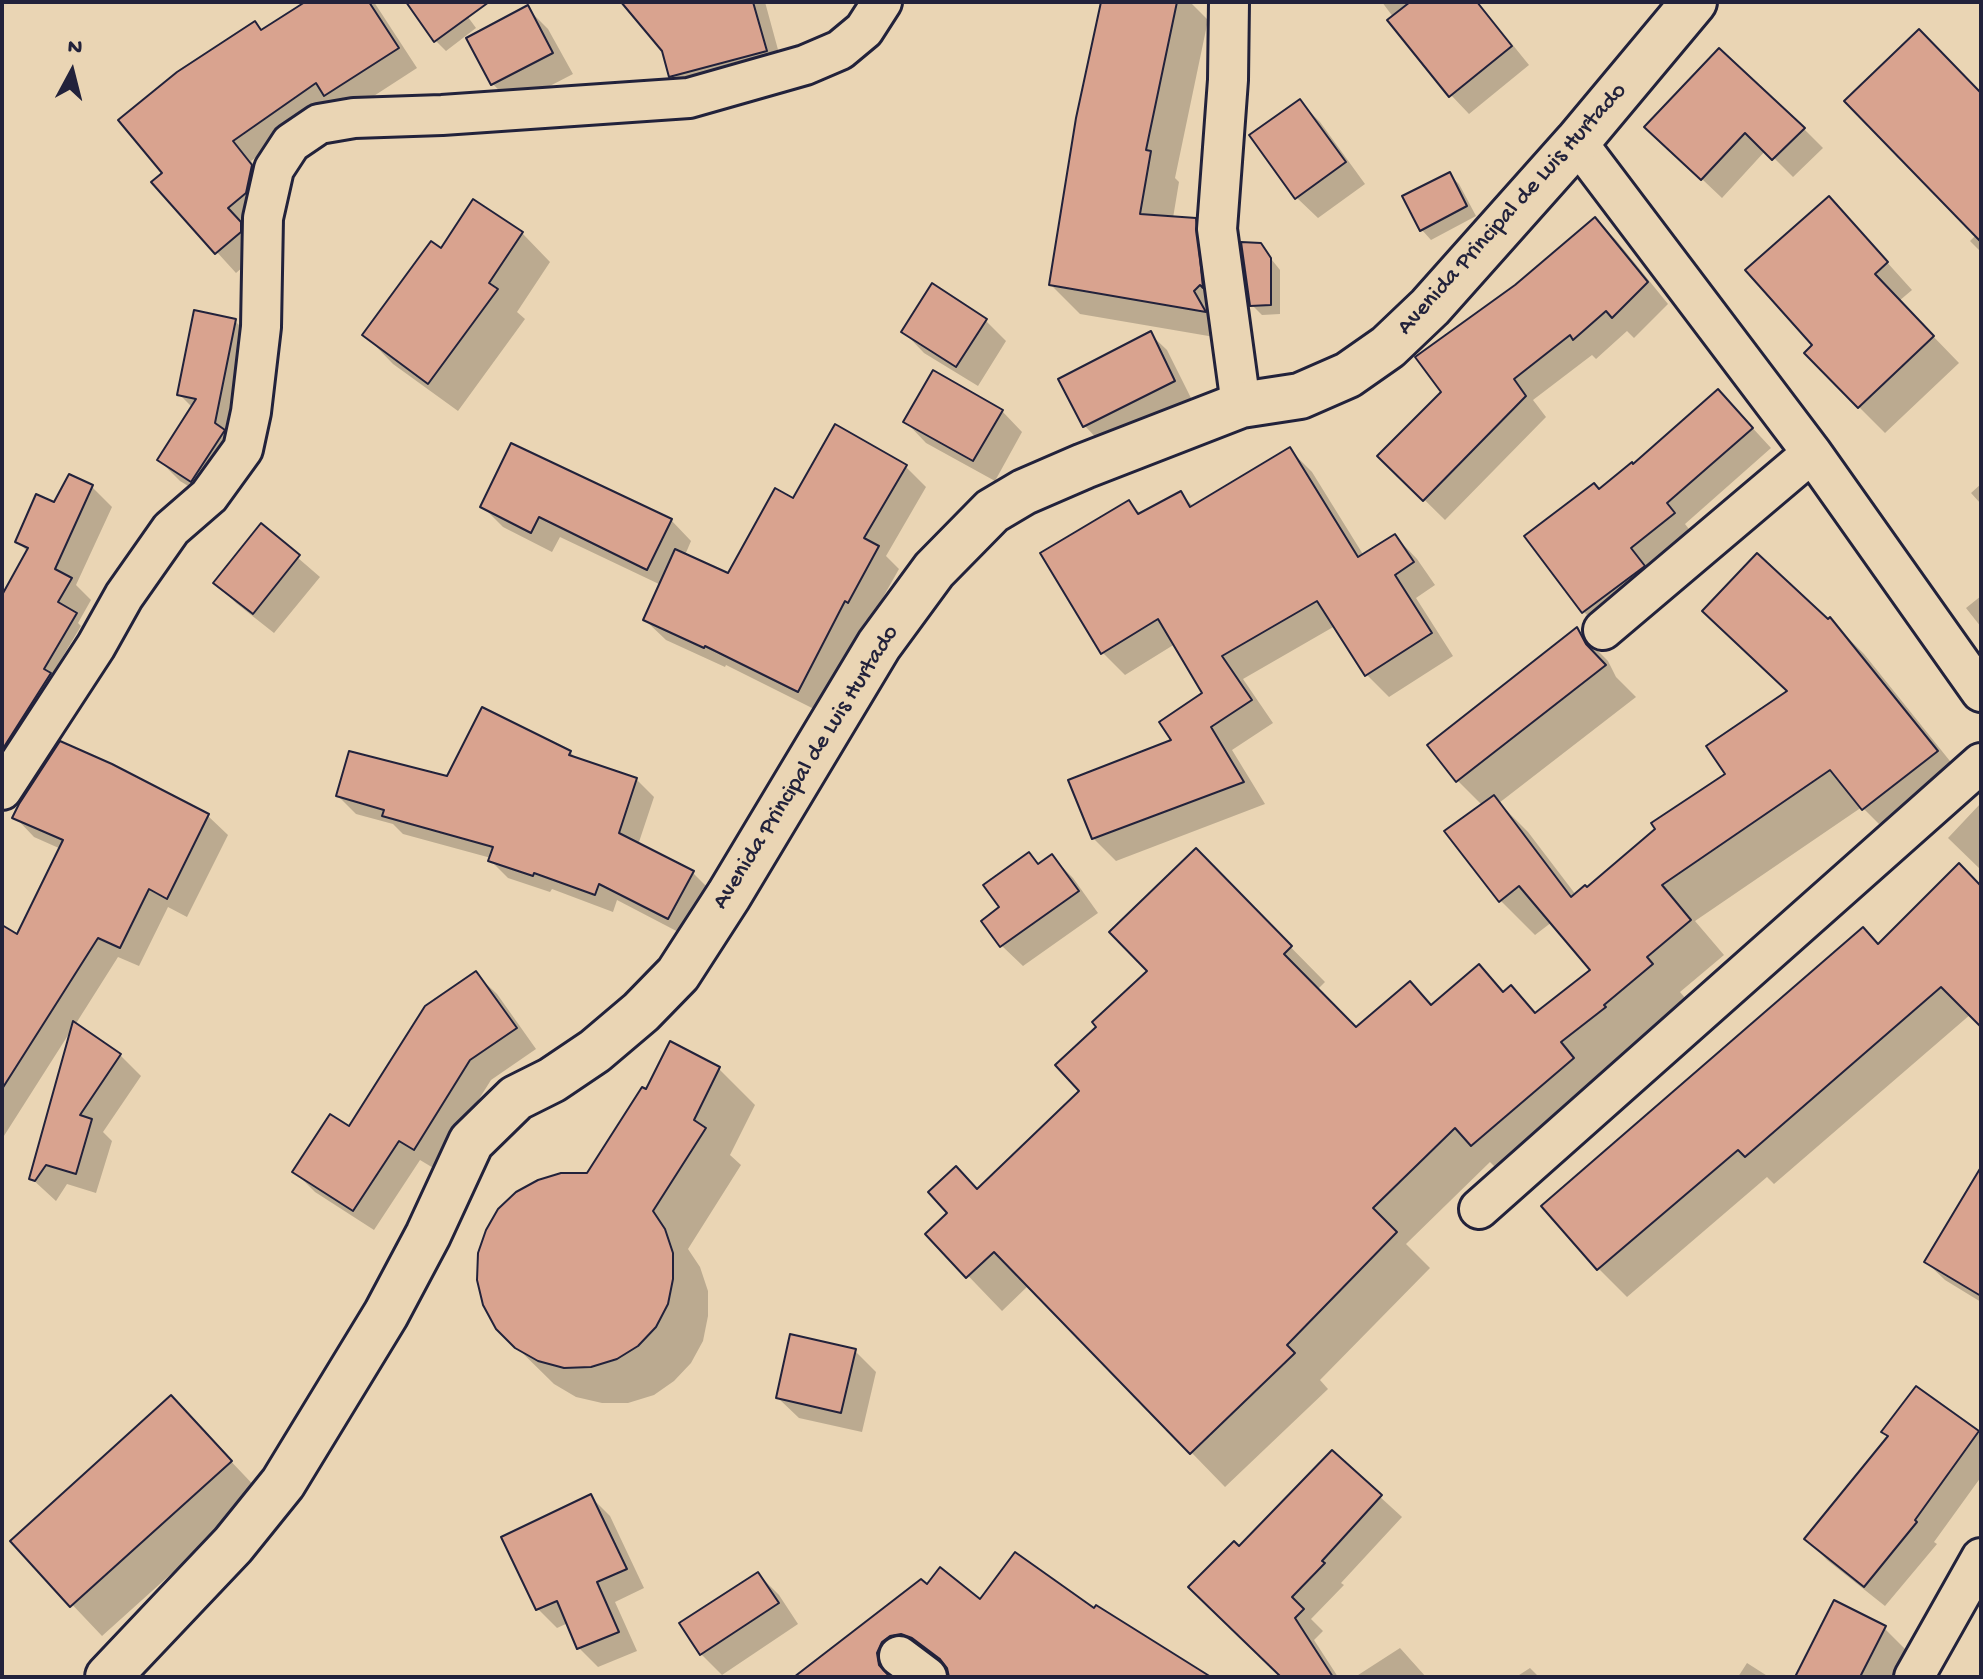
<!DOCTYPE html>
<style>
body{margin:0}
#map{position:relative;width:1983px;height:1679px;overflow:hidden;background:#ead5b4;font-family:"Gochi Hand",sans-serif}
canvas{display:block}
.frame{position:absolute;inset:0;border:4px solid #22223b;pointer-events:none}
.north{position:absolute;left:32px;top:32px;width:80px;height:80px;-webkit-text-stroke:6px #ead5b4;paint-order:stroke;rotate:7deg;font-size:22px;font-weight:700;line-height:32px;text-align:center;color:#22223b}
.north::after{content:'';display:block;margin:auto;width:28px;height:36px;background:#22223b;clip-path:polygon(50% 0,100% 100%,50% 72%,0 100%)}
</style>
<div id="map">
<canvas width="1983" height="1679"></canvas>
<div class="frame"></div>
<div class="north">N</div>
</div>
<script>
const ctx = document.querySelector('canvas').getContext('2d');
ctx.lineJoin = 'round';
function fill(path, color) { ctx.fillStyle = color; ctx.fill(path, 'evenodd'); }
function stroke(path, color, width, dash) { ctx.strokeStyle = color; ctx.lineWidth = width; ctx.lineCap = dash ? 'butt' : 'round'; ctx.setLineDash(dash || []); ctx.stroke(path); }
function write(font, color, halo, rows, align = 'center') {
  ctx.font = font + ' "Gochi Hand",sans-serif'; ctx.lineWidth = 6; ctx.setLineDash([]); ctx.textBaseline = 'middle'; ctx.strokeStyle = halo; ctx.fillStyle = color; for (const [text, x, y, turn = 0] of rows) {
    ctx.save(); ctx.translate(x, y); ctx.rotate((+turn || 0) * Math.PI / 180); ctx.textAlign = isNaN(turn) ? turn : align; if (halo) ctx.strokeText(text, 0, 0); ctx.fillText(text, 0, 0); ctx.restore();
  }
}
const shadow = new Path2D(`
 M 309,2 L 374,2 L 417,68 L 346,114 L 334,103 L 251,161 L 271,186 L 260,252 L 236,273 L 154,183 L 165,173 L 255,23 L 263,32 Z
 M 434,2 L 457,2 L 476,28 L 446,51 L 436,41 Z
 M 624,2 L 765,2 L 783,68 L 688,94 L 671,76 L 664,50 Z
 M 1103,2 L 1190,2 L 1208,20 L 1175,178 L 1179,182 L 1173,218 L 1195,220 L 1224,249 L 1232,340 L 1080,314 L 1051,285 Z
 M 1382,2 L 1478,2 L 1529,65 L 1469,114 L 1451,95 Z
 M 527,8 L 548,29 L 573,74 L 513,105 L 493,84 L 468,39 Z
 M 1981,95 L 1981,252 L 1970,241 L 1977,234 Z
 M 1299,101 L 1320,122 L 1365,184 L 1318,218 L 1297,198 Z
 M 1647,127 L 1804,129 L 1823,148 L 1793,177 L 1766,150 L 1722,198 Z
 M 1449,174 L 1459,184 L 1476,216 L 1431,240 L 1422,230 Z
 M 1829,198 L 1912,290 L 1899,301 L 1959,363 L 1885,433 L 1859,407 L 1815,345 Z
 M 1595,219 L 1616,240 L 1668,304 L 1634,338 L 1627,331 L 1596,359 L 1592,355 L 1533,400 L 1546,417 L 1445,520 L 1380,456 L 1444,392 L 1516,286 Z
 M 522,233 L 550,262 L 517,312 L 525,319 L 458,411 L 393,364 L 365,335 L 441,250 Z
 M 1260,245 L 1280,270 L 1280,314 L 1262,315 L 1252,305 Z
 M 985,320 L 1006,341 L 978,386 L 924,353 L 904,332 Z
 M 235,321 L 256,342 L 213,501 L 180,481 L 159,460 L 193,408 L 179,394 Z
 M 1150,334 L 1167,350 L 1191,398 L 1101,443 L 1085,426 L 1061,380 Z
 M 1002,411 L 1022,432 L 995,481 L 926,443 L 906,422 Z
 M 1737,411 L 1771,448 L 1685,524 L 1692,533 L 1603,631 L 1584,612 L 1600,491 Z
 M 1290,450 L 1312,472 L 1364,556 L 1395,536 L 1417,559 L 1435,585 L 1416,598 L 1453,656 L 1389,697 L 1367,675 L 1335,626 L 1243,679 L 1273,723 L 1232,750 L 1265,804 L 1116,861 L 1093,838 L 1174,741 L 1204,694 L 1175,644 L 1125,675 L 1102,652 L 1129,502 L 1142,515 L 1180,493 L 1194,507 Z
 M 905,466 L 926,487 L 886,556 L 899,569 L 869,622 L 866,620 L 820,712 L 726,665 L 725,667 L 666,640 L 645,620 L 661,585 L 560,537 L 552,552 L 503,527 L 482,506 L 671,520 L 691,541 L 685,555 L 729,575 L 794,501 Z
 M 1981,484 L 1981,504 L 1971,493 Z
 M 92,487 L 112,507 L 76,585 L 91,600 L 78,623 L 81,626 L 2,758 L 2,600 L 28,552 L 18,542 L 55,504 Z
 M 261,526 L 320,577 L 274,633 L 236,603 L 215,582 Z
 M 1981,596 L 1981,627 L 1966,608 Z
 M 1830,620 L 1864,654 L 1970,786 L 1898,843 L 1862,807 L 1695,921 L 1724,955 L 1680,992 L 1686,999 L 1637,1040 L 1639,1042 L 1594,1078 L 1607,1093 L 1507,1179 L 1490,1162 L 1406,1244 L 1430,1268 L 1320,1380 L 1328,1389 L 1225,1487 L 1029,1285 L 1002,1311 L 928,1234 L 978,1191 L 1082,1091 L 1099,1027 L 1150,971 L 1196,851 L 1325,982 L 1317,990 L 1356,1030 L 1432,1006 L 1479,967 L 1505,993 L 1511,988 L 1537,1014 L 1593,970 L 1552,922 L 1535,935 L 1500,900 L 1482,805 L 1458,781 L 1577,630 L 1608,661 L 1616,677 L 1636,697 L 1499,803 L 1528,832 L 1576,895 L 1587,889 L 1728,774 L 1789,692 Z
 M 61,744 L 208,816 L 228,835 L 187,917 L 168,907 L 139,966 L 118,957 L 75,1025 L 120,1055 L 141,1076 L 103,1132 L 112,1141 L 96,1193 L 67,1184 L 56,1201 L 31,1178 L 72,1029 L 2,1139 L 2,928 L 18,936 L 61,849 L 34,837 L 15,817 Z
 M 570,752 L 577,759 L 636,779 L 654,797 L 638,845 L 692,872 L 710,890 L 686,936 L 617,900 L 613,912 L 552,889 L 550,892 L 508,878 L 490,860 L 491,858 L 403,834 L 393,824 L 356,814 L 338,796 L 448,779 Z
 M 1981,803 L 1981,870 L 1948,838 Z
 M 1029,855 L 1040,865 L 1052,857 L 1073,878 L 1098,913 L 1023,966 L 1002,946 L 984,921 L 1002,908 Z
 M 1981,888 L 1981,1024 L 1971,1014 L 1774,1184 L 1767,1177 L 1627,1297 L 1599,1269 L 1879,946 Z
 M 476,974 L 497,994 L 536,1049 L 491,1080 L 435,1169 L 420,1160 L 374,1230 L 315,1192 L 294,1171 L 350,1129 Z
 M 719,1069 L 755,1105 L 730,1155 L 741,1165 L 688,1249 L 700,1267 L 708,1291 L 708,1316 L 703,1341 L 691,1363 L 674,1381 L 654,1395 L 628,1403 L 602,1403 L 576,1397 L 554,1384 L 497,1328 L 588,1175 L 646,1092 Z
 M 1981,1194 L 1981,1302 L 1945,1280 L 1926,1262 Z
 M 855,1351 L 876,1372 L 862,1432 L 799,1418 L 778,1398 Z
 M 171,1398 L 261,1493 L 102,1636 L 12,1541 Z
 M 1978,1433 L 1981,1436 L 1981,1477 L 1934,1542 L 1937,1544 L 1885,1606 L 1827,1560 L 1807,1539 Z
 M 1332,1453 L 1402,1517 L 1341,1583 L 1344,1585 L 1311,1619 L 1323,1631 L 1314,1640 L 1338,1677 L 1283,1677 L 1239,1548 Z
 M 591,1497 L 610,1516 L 644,1588 L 615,1602 L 637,1651 L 598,1667 L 579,1648 L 568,1623 L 557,1628 L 538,1609 Z
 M 758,1574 L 779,1595 L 798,1624 L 722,1675 L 701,1654 Z
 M 927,1587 L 981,1602 L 1094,1611 L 1207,1677 L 950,1677 L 949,1669 L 922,1651 L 894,1671 L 895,1677 L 824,1677 Z
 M 1884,1628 L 1914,1658 L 1904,1677 L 1797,1677 Z
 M 1400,1648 L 1426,1677 L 1355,1677 Z
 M 1747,1663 L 1769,1677 L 1738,1677 Z
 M 1530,1668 L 1539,1677 L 1516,1677 Z`);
const building = new Path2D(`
 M 305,2 L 369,2 L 399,48 L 324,96 L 316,83 L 233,141 L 252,165 L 246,193 L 228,208 L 241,222 L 241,232 L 215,254 L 151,182 L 162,173 L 118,120 L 177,72 L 255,21 L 261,30 Z
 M 406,2 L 489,2 L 434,42 Z
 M 621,2 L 753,2 L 767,51 L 669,77 L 662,51 Z
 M 1101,2 L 1177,2 L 1146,150 L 1151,151 L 1140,214 L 1196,218 L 1203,288 L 1200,285 L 1194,291 L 1206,312 L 1049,285 L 1076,118 Z
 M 1410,2 L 1477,2 L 1512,46 L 1449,97 L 1387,20 Z
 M 528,5 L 553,53 L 491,85 L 466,38 Z
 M 1919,29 L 1981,93 L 1981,242 L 1844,101 Z
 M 1719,48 L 1805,128 L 1772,160 L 1745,133 L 1701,180 L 1644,127 Z
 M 1300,99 L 1346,162 L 1295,199 L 1249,135 Z
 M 1450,172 L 1467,206 L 1420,231 L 1402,196 Z
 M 1829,196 L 1888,262 L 1875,274 L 1934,336 L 1858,408 L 1804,353 L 1812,345 L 1745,270 Z
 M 473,199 L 523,232 L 489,283 L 498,289 L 428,384 L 362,335 L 431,241 L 441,248 Z
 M 1595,217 L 1648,282 L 1612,318 L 1606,311 L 1573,340 L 1570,335 L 1514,379 L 1526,396 L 1423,501 L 1377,456 L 1441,392 L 1415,357 L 1515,285 Z
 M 1241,242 L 1261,243 L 1271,258 L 1271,305 L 1250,306 Z
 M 932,283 L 987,319 L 956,367 L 901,332 Z
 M 194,310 L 236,319 L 215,423 L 225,430 L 191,482 L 157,460 L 196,399 L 177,395 Z
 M 1151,331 L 1175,381 L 1083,427 L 1058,379 Z
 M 933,370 L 1003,410 L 973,461 L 903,422 Z
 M 1718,389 L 1753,428 L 1667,503 L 1675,513 L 1631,548 L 1645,566 L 1582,613 L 1524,536 L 1594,483 L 1599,489 L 1632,462 L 1633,464 Z
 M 835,424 L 907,465 L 864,538 L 879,546 L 848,603 L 845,601 L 798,692 L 705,646 L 704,648 L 643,620 L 675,549 L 728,573 L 775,488 L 793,498 Z
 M 511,443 L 672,519 L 647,570 L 539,517 L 531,533 L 480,507 Z
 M 1290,447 L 1358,557 L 1395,534 L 1414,562 L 1395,575 L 1432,633 L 1365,676 L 1317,601 L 1222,656 L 1252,700 L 1211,727 L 1244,782 L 1092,839 L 1068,780 L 1171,740 L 1159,722 L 1202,693 L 1158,619 L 1101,654 L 1040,553 L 1129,500 L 1138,514 L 1181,491 L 1190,507 Z
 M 69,474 L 93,485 L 55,569 L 72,578 L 58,602 L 77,613 L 44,669 L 51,673 L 2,750 L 2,595 L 28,548 L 15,542 L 36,494 L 54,502 Z
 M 261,523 L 300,555 L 253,614 L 213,583 Z
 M 1757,553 L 1828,619 L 1830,617 L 1938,751 L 1862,810 L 1830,770 L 1662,885 L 1691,920 L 1647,957 L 1653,964 L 1604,1005 L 1606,1007 L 1561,1042 L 1574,1058 L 1471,1146 L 1455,1128 L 1373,1208 L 1397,1232 L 1287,1345 L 1295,1353 L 1190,1454 L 994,1252 L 966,1278 L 925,1234 L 947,1213 L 928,1192 L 956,1166 L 977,1189 L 1079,1091 L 1055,1065 L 1096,1027 L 1092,1022 L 1147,971 L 1109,932 L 1196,848 L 1292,946 L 1284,954 L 1356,1027 L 1410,981 L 1431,1005 L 1479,964 L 1503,992 L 1511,985 L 1535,1013 L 1590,970 L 1519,886 L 1499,902 L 1444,831 L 1494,795 L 1571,897 L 1585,885 L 1587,887 L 1655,829 L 1651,823 L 1725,774 L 1706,746 L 1787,691 L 1702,611 Z
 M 1577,627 L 1586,644 L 1606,665 L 1456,782 L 1427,745 Z
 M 482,707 L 571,751 L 569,755 L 637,778 L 619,833 L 694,871 L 668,919 L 599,884 L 595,895 L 534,873 L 533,876 L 488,861 L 493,847 L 382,816 L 384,810 L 336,796 L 349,751 L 447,776 Z
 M 60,741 L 112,764 L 209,814 L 167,899 L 149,889 L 120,948 L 98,938 L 2,1089 L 2,925 L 17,934 L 63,840 L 12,818 L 19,804 Z
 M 1029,852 L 1038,864 L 1052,854 L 1079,891 L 1000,947 L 981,921 L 999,907 L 983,885 Z
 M 1959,863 L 1981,886 L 1981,1027 L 1941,987 L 1745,1157 L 1738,1150 L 1597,1270 L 1541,1206 L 1863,927 L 1878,944 Z
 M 476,971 L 517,1028 L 470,1060 L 414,1150 L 399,1141 L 353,1211 L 292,1172 L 330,1114 L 349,1126 L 425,1006 Z
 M 73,1021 L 121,1054 L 80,1115 L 92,1119 L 76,1174 L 46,1165 L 35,1181 L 29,1179 Z
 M 670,1041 L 720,1067 L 694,1120 L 706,1128 L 653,1211 L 665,1229 L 673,1253 L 673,1279 L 668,1304 L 656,1327 L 638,1346 L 617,1359 L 591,1367 L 564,1368 L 538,1361 L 515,1348 L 496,1329 L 483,1305 L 477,1280 L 478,1253 L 486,1230 L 498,1209 L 516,1192 L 538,1180 L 561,1173 L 587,1173 L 642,1087 L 646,1089 Z
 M 1981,1167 L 1981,1296 L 1924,1262 Z
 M 790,1334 L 856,1349 L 841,1413 L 776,1398 Z
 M 1916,1386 L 1979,1431 L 1915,1520 L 1917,1522 L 1864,1587 L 1804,1539 L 1888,1436 L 1881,1432 Z
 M 171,1395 L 232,1461 L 70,1607 L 10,1541 Z
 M 1332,1450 L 1382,1495 L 1322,1561 L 1325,1563 L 1292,1597 L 1304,1609 L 1295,1618 L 1333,1677 L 1281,1677 L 1188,1587 L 1234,1541 L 1239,1546 Z
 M 591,1494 L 627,1569 L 597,1582 L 619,1632 L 577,1649 L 557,1601 L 536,1610 L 501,1537 Z
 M 1015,1552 L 1094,1608 L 1096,1605 L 1211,1677 L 949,1677 L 947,1668 L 940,1659 L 912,1638 L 901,1634 L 890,1636 L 882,1642 L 877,1653 L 879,1665 L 890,1677 L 794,1677 L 921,1579 L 927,1584 L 940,1567 L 980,1599 Z
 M 758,1572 L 779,1603 L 700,1655 L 679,1623 Z
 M 1834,1600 L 1886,1626 L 1860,1677 L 1795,1677 Z`);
const street = new Path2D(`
 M 1229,2 L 1228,80 L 1217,229 L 1241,405
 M 1577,142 L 1812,453 L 1981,692
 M 1603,630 L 1812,453
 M 2,790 L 96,646 L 124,596 L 171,529 L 209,496 L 243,449 L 251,412 L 261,327 L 263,218 L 274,169 L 291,143 L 319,124 L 354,118 L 442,115 L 689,98 L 805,65 L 840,50 L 864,30 L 882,2
 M 1479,1209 L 1981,763
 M 899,1656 L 927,1677
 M 1914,1677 L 1981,1558`);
const secondary = new Path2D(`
 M 108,1677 L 233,1545 L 283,1483 L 386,1314 L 428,1235 L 471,1142 L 516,1098 L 552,1080 L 595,1051 L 641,1012 L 678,974 L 729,895 L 879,645 L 934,570 L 992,511 L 1024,492 L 1084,466 L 1241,405 L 1300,396 L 1348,375 L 1388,347 L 1430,307 L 1577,142 L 1694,2`);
const streetNames = [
 ["Avenida Principal de Luis Hurtado",1513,210,-48],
 ["Avenida Principal de Luis Hurtado",807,768,-58]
];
fill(shadow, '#0003');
fill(building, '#d9a38f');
stroke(building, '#22223b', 2);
stroke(street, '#22223b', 44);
stroke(secondary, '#22223b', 50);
stroke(street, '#ead5b4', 38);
stroke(secondary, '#ead5b4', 44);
write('24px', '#22223b', '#ead5b4', streetNames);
</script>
